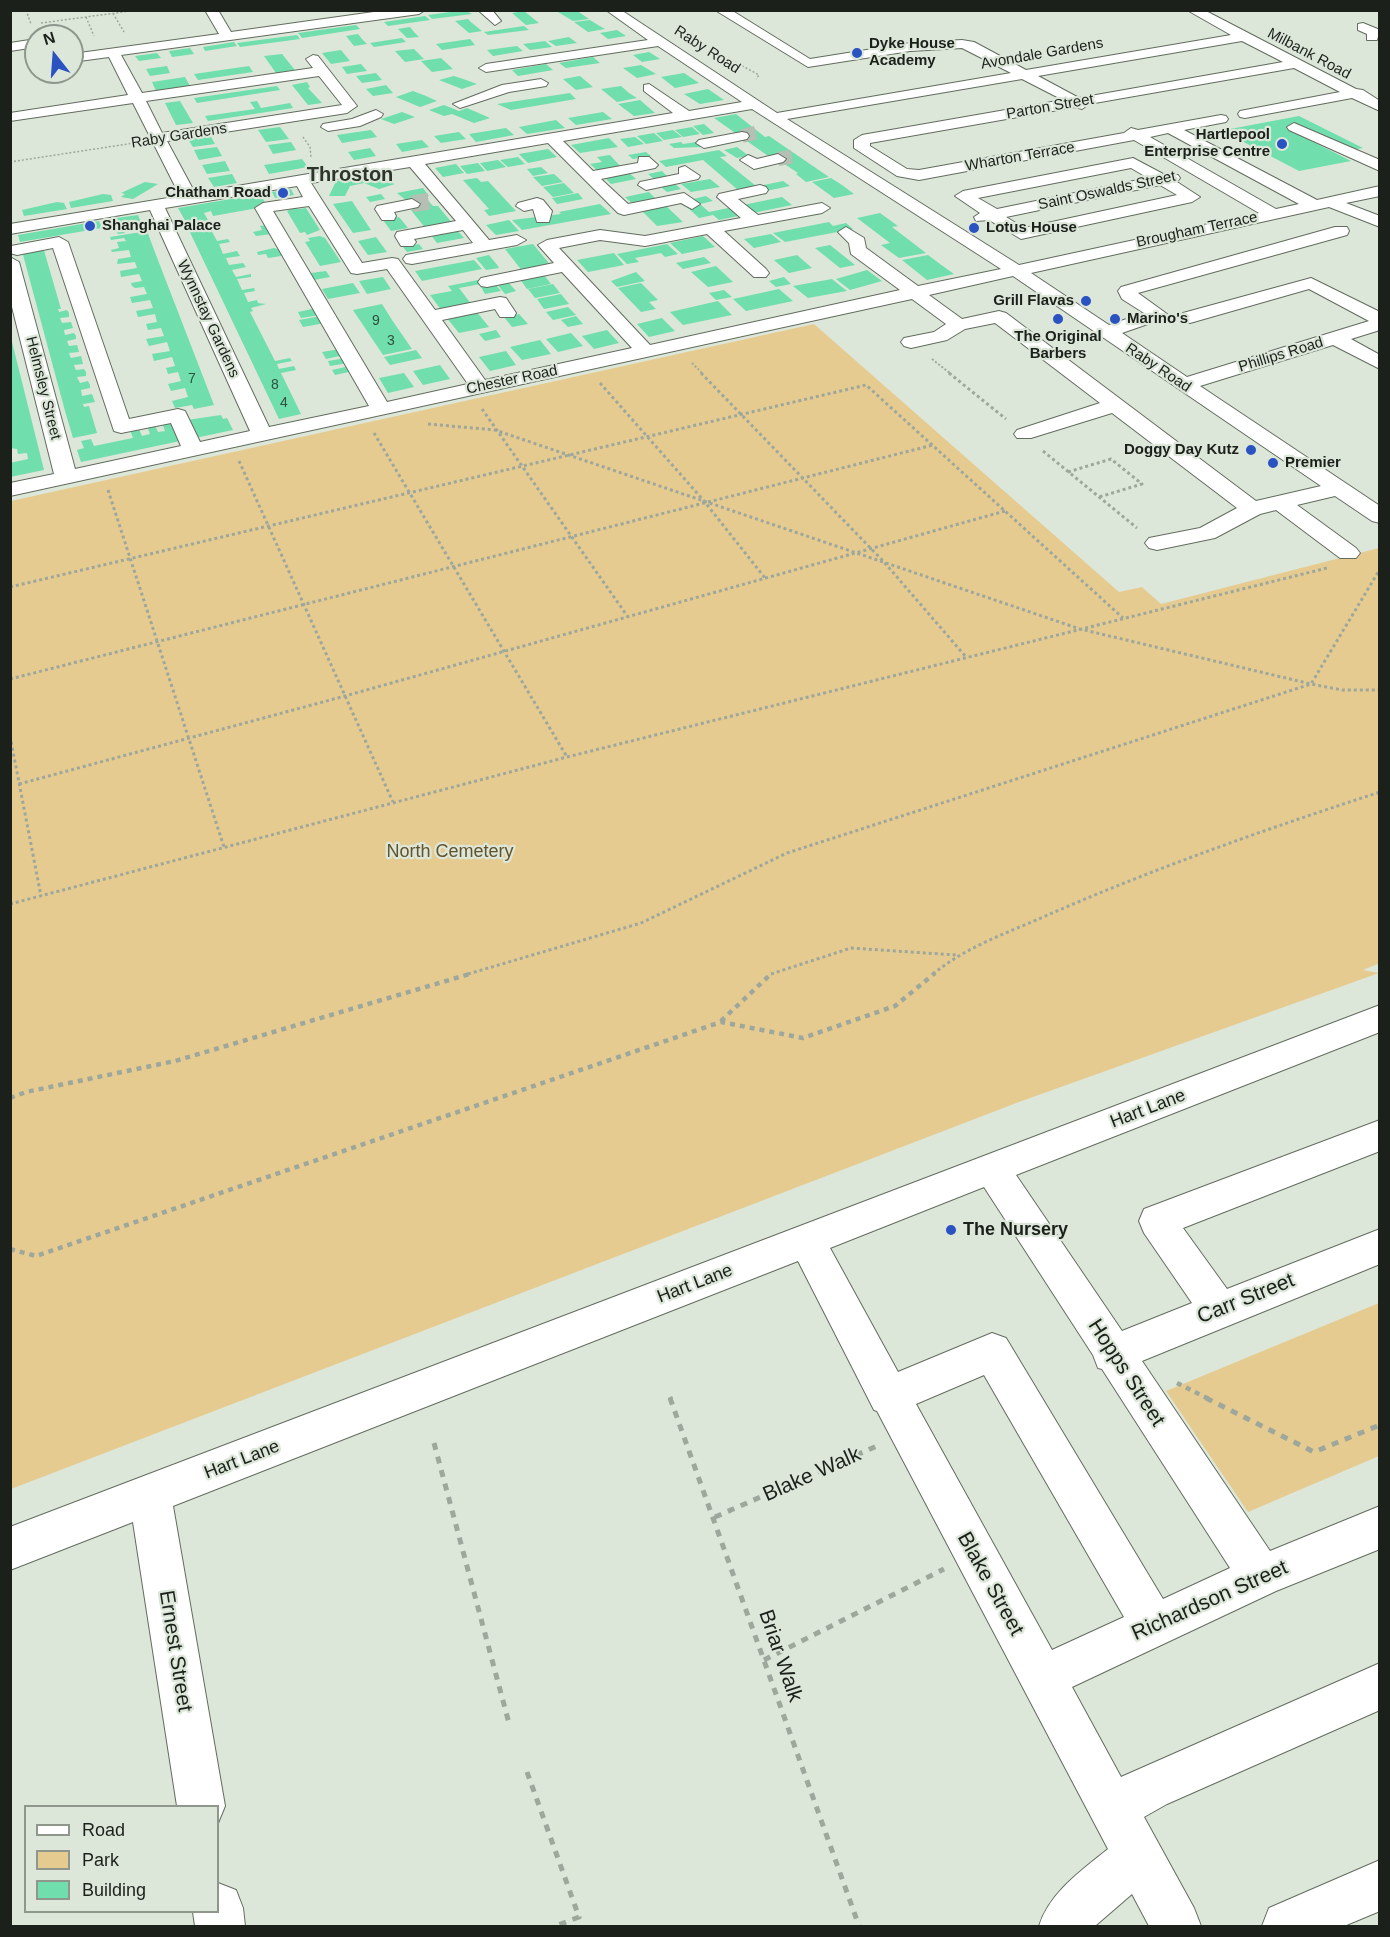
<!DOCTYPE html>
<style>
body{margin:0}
#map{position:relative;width:1390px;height:1937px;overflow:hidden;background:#dce7d9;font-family:Helvetica,sans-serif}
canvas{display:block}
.frame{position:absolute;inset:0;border:12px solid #1c201b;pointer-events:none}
.legend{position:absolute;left:24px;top:1805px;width:195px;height:108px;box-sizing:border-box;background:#dce7d9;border:2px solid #8f978d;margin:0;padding:8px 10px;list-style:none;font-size:18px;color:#1c201b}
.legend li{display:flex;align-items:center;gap:12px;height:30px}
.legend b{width:30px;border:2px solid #8f978d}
.north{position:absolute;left:24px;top:24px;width:60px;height:60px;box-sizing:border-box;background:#dce7d9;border:2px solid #8f978d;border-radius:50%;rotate:343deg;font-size:16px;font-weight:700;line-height:24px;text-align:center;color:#1c201b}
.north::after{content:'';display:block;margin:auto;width:21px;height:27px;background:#2b52c1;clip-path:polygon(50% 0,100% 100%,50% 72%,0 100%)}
</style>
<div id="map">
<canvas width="1390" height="1937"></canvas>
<div class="frame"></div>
<ul class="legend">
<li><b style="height:8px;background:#fff"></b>Road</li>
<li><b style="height:16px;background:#e6cb91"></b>Park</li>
<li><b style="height:16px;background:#70dead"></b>Building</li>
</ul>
<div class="north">N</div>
</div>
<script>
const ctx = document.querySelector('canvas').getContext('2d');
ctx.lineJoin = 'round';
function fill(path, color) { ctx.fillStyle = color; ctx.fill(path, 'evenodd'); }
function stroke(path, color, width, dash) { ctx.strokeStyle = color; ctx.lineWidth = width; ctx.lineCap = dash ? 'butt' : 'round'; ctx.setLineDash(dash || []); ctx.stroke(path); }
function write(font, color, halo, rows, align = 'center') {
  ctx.font = font + ' Helvetica,sans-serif'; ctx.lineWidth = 4.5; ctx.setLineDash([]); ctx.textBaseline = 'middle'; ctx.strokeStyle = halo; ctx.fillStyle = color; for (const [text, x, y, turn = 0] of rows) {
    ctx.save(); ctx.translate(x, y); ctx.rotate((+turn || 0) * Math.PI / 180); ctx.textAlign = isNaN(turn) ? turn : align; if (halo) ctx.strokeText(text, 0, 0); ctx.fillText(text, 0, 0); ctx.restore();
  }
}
const green = new Path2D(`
 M 814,324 L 1119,592 L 1142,587 L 1161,604 L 1379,548 L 1380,963 L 1363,970 L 1379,973 L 1019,1102 L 11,1489 L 11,501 Z
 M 1379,1303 L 1379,1456 L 1248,1512 L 1166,1391 Z`);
const building = new Path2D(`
 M 465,10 L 472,14 L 432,19 L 428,15 Z
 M 576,10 L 589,19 L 573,21 L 558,12 Z
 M 524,11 L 539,23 L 526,25 L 512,13 Z
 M 425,16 L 430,20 L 388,26 L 384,22 Z
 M 468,19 L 472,23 L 482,31 L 469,33 L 455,21 Z
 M 590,20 L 598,25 L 605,29 L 588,32 L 574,22 Z
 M 356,25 L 360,29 L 302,38 L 298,33 Z
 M 524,26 L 529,30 L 488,35 L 484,32 Z
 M 410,27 L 414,32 L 419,37 L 407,38 L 398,29 Z
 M 617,30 L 626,36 L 608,39 L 600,33 Z
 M 358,34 L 362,39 L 367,44 L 354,46 L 346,36 Z
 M 297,35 L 300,39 L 240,47 L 237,43 Z
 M 569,37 L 577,43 L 556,46 L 548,41 Z
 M 402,38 L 406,42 L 374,47 L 370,43 Z
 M 470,39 L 475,45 L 442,50 L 436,44 Z
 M 545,41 L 552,47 L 530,50 L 523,44 Z
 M 234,42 L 237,46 L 205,51 L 203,47 Z
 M 517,46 L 523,51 L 493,56 L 487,50 Z
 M 190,48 L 194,54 L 172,57 L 169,51 Z
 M 414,49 L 424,59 L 405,62 L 395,51 Z
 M 341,50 L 350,61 L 331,64 L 322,53 Z
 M 649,52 L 660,59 L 642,62 L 633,55 Z
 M 157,53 L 161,58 L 139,61 L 135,56 Z
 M 282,54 L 286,59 L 295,70 L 276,73 L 264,56 Z
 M 593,57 L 600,63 L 566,68 L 559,63 Z
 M 441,58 L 453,69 L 432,72 L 421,61 Z
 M 361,64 L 367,71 L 347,74 L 342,67 Z
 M 546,64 L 553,70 L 518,76 L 512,70 Z
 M 641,65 L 656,74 L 637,78 L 623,68 Z
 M 167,66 L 170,73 L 150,76 L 146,69 Z
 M 249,66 L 253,72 L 198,80 L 194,74 Z
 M 376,73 L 382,80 L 362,83 L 356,76 Z
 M 684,73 L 699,83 L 675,88 L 661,77 Z
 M 454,76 L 466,80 L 477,84 L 462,89 L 439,80 Z
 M 580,76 L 593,87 L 576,90 L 563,79 Z
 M 185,77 L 190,86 L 156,91 L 152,82 Z
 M 307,82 L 310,87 L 308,88 L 322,103 L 308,105 L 292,85 Z
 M 386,85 L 393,93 L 373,96 L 366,89 Z
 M 277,86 L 280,90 L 197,103 L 194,98 Z
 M 621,86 L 629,93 L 637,98 L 617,102 L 601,89 Z
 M 708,89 L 724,100 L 700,104 L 684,94 Z
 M 413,91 L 426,96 L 437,101 L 420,107 L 396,97 Z
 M 570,93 L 576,99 L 511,110 L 497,104 Z
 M 640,100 L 655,113 L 634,116 L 618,104 Z
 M 180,101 L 190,118 L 193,123 L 176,125 L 165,103 Z
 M 257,101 L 261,108 L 290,103 L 293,108 L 208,121 L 205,116 L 255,109 L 250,102 Z
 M 444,105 L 459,111 L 467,108 L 490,118 L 474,123 L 452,114 L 444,116 L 429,110 Z
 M 402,112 L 415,117 L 394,124 L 381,119 Z
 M 603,112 L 612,119 L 576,125 L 568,118 Z
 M 736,114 L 765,137 L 769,136 L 829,177 L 806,182 L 796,174 L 798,173 L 774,157 L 771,158 L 714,118 Z
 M 1299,116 L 1363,148 L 1350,150 L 1300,126 L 1286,128 L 1351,161 L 1299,171 L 1236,138 L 1223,140 L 1209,133 Z
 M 556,120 L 565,128 L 527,134 L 519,127 Z
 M 704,124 L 712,131 L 714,133 L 703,135 L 693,126 Z
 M 280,127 L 289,139 L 266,142 L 258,130 Z
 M 692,127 L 700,134 L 683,137 L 675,130 Z
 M 506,128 L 514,135 L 476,142 L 469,134 Z
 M 371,130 L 377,137 L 342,143 L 337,135 Z
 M 673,130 L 682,137 L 664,140 L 656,133 Z
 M 459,132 L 466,139 L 441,143 L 434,136 Z
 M 654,133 L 663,141 L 646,144 L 637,136 Z
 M 210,135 L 215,144 L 193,147 L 188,139 Z
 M 635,137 L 644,144 L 628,147 L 620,139 Z
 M 609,138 L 618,147 L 580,153 L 571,145 Z
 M 422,140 L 429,147 L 402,152 L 396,144 Z
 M 291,142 L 296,150 L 273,154 L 268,145 Z
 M 681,142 L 683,144 L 696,142 L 702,147 L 674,148 L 669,144 Z
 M 217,147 L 222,156 L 199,160 L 194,150 Z
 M 737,147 L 749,156 L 737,158 L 724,150 Z
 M 370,148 L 376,156 L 354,160 L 348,152 Z
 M 548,149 L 557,157 L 528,163 L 519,154 Z
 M 719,150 L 727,156 L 720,157 L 756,186 L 738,190 L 703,160 L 666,167 L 659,161 Z
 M 646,152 L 651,156 L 633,159 L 628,155 Z
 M 610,155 L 621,167 L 598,171 L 590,164 L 602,162 L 597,157 Z
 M 518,157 L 525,164 L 508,167 L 500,160 Z
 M 302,159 L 308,167 L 269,174 L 264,165 Z
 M 498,160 L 506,167 L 487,171 L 480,163 Z
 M 225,161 L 230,171 L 207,174 L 202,165 Z
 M 478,163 L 485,171 L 467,174 L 460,166 Z
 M 456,164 L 464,173 L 443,177 L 435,168 Z
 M 541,167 L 548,173 L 533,176 L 527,169 Z
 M 627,171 L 636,179 L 611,184 L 603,176 Z
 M 662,171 L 667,176 L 654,179 L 648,174 Z
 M 232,174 L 237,183 L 214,187 L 208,178 Z
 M 554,174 L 563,182 L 542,186 L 533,177 Z
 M 370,176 L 395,184 L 379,189 L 364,183 L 350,186 L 345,196 L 329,196 L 336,181 Z
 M 477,178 L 481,182 L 488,181 L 516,211 L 489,216 L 484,210 L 489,209 L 463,180 Z
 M 831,178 L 842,185 L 854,194 L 834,198 L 812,182 Z
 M 710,179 L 720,187 L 691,192 L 681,184 Z
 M 783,181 L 790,186 L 766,191 L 759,186 Z
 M 145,182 L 158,184 L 133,199 L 121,197 L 125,194 L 121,193 Z
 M 564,183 L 574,193 L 553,197 L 543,187 Z
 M 675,184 L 681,189 L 667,192 L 661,187 Z
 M 423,188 L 429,196 L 425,197 L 433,206 L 438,206 L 453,224 L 426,229 L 411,210 L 417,209 L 397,193 Z
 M 291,189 L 294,195 L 275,198 L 272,192 Z
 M 649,192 L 658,201 L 634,205 L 625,197 Z
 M 578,193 L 583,199 L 557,204 L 552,198 Z
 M 103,194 L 111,195 L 113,201 L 71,208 L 69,202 Z
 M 260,194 L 266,204 L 258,208 L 213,216 L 211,211 L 204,213 L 208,220 L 187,224 L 178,208 Z
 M 381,194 L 385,199 L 370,202 L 366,197 Z
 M 706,196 L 713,201 L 700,204 L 693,199 Z
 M 782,197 L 792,205 L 753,213 L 743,205 Z
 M 352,201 L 361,215 L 371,230 L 353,233 L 333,204 Z
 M 57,202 L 64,203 L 67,209 L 24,216 L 22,210 Z
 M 600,204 L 611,214 L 522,230 L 512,220 L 561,214 L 559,212 Z
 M 700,204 L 709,212 L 733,207 L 743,215 L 719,220 L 713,215 L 699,218 L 687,207 Z
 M 665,205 L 683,222 L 657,226 L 640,209 Z
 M 296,207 L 298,209 L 306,208 L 320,230 L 307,235 L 305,232 L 300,233 L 287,211 Z
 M 880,213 L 898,226 L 892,227 L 926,253 L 899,258 L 881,245 L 890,243 L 857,218 Z
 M 138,215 L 144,230 L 132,232 L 129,225 L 122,226 L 125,233 L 118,234 L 115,227 L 105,229 L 102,220 Z
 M 399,217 L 408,228 L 391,231 L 383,220 Z
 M 509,220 L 519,231 L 496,235 L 486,225 Z
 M 99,221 L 102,228 L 20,242 L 18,235 Z
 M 207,222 L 217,241 L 228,239 L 230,242 L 219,244 L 223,254 L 237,251 L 240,256 L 226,258 L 229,265 L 243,263 L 246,267 L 232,270 L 236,277 L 251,274 L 251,277 L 237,279 L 242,290 L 254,288 L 255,291 L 244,293 L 248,302 L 257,300 L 258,303 L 266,304 L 251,308 L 253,311 L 250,312 L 275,361 L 290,358 L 292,361 L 277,364 L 279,369 L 294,366 L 296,370 L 281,373 L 301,414 L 279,419 L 187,226 Z
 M 829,222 L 833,226 L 846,223 L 853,229 L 785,242 L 773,233 Z
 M 267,225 L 272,234 L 256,236 L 253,232 L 262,230 L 260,226 Z
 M 456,229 L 464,238 L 437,243 L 430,234 Z
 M 147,231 L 156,255 L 214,405 L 194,409 L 192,405 L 175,408 L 172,401 L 188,397 L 185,388 L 171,391 L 168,384 L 181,381 L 178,372 L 168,374 L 166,368 L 175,366 L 172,357 L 154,361 L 152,354 L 170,351 L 167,342 L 149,346 L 146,339 L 164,336 L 161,328 L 148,330 L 146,324 L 157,322 L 155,314 L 138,317 L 136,311 L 153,308 L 150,300 L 132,303 L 130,297 L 147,294 L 144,287 L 135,288 L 132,286 L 131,283 L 142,281 L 139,274 L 121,277 L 120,271 L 137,268 L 135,262 L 117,264 L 118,259 L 131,257 L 129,250 L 112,252 L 111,250 L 119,248 L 117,242 L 126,241 L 124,238 L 111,240 L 110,237 Z
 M 771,234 L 781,242 L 754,248 L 744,239 Z
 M 320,236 L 325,238 L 341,262 L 320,266 L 305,242 L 310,241 L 308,238 Z
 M 703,236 L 715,247 L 682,254 L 670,243 Z
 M 376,237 L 387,252 L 368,255 L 358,241 Z
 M 419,244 L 423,249 L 407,252 L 403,247 Z
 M 533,244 L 552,267 L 523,272 L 505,249 Z
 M 667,244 L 678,254 L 665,257 L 661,253 L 635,258 L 639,262 L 627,264 L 617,254 Z
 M 830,245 L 855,265 L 840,268 L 815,248 Z
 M 43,247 L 61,309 L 58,309 L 59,312 L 67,310 L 69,313 L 69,317 L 60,318 L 62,323 L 71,322 L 73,328 L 64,330 L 65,335 L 74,333 L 76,336 L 76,339 L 67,341 L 69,346 L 77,345 L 79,352 L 69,353 L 70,356 L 71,358 L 81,356 L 83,364 L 74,365 L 75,368 L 76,370 L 84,369 L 86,372 L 86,376 L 77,377 L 80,383 L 88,381 L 90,385 L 90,388 L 81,390 L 82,396 L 92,394 L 95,402 L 83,404 L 84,407 L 89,406 L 97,433 L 73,438 L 65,411 L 22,251 Z
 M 274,248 L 281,250 L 281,256 L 268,258 L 266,254 L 258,255 L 257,252 Z
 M 614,253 L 624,265 L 588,272 L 577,260 Z
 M 489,255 L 498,266 L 499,268 L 486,270 L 476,258 Z
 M 797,255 L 812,268 L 789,273 L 774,260 Z
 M 928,255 L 940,264 L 954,274 L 927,280 L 902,260 Z
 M 704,257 L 711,263 L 683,269 L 676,263 Z
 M 474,260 L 482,269 L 422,281 L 415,271 Z
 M 716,266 L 733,282 L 708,287 L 691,272 Z
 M 867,270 L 882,281 L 850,290 L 836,279 Z
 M 326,271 L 330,277 L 314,280 L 311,273 Z
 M 636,272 L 645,281 L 617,287 L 611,281 Z
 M 544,275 L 551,284 L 527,289 L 520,279 Z
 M 383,277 L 391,289 L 367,294 L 359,281 Z
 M 784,277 L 791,284 L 776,287 L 769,281 Z
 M 832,279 L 847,291 L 808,298 L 793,286 Z
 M 478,280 L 481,284 L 459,288 L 472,305 L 442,311 L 430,295 L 452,291 L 448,286 Z
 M 508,282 L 516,291 L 505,294 L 497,284 Z
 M 353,283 L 360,293 L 328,299 L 322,289 Z
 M 641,283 L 658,300 L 649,302 L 656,309 L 641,312 L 618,288 Z
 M 495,284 L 501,291 L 485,294 L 481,287 Z
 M 553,284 L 560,293 L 535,298 L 528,289 Z
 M 779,289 L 793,301 L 746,311 L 733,299 Z
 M 724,290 L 732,297 L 716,300 L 709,293 Z
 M 561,294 L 569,304 L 544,309 L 537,299 Z
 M 718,301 L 732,315 L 683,325 L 670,312 Z
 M 382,304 L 392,320 L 412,349 L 383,355 L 353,310 Z
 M 568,307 L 576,315 L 553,320 L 546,312 Z
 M 317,308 L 320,315 L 301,318 L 298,312 Z
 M 476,311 L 489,327 L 459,333 L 446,317 Z
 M 519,314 L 528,324 L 512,327 L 504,317 Z
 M 321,316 L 325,323 L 303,327 L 299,320 Z
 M 576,316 L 583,324 L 568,327 L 561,320 Z
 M 662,318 L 675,331 L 649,337 L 637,324 Z
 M 496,330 L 501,337 L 485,341 L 479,334 Z
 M 607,330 L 619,343 L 594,349 L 582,336 Z
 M 571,333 L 583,346 L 558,352 L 546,339 Z
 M 10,334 L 44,470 L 10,477 L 10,463 L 28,459 L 27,453 L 18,454 L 17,449 L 10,448 Z
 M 540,340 L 551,354 L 522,360 L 510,347 Z
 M 340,349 L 344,355 L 326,359 L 322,352 Z
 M 416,350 L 422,358 L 390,365 L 384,357 Z
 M 506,351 L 516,365 L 490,371 L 479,357 Z
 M 346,358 L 348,363 L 330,366 L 328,361 Z
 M 440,365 L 450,379 L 423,385 L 413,371 Z
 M 350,366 L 353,371 L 335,375 L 332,370 Z
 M 404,373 L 414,387 L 388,393 L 379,378 Z
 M 221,415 L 223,419 L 227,418 L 233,430 L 195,438 L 187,420 Z
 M 172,422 L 180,441 L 81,462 L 77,450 L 84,448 L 81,441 L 91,439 L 94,446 L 133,438 L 130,430 L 139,429 L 142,436 L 150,434 L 147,426 L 155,425 L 158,432 L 165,431 L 162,423 Z`);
const minorTunnelFar1 = new Path2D(`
 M 742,136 L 759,132
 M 778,159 L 795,156`);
const minorTunnel = new Path2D(`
 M 412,204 L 429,201`);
const pathFar4 = new Path2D(`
 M 26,10 L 31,24
 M 111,10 L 124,32
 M 86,17 L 94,36
 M 41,23 L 138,10
 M 728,58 L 759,75 L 756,79
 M 303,137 L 310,147 L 311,157
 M 10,162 L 134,143`);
const pathFar3 = new Path2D(`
 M 932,359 L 951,374
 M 692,363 L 703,374`);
const pathFar2 = new Path2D(`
 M 701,373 L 884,562 L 966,657
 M 949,373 L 1006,419
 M 600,383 L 704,501 L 765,578
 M 482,409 L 628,617
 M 428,424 L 495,430 L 1080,629 L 1311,684 L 1342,690 L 1380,690
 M 374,433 L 567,757
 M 1043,451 L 1137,528
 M 239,461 L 393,802
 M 1068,472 L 1111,459 L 1142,484 L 1099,497
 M 108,490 L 224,847
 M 10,587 L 866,385 L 1123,618
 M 10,679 L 933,445
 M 10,736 L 41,896
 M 19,784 L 345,696 L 1005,511
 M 10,904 L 567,757 L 1327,568
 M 468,974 L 641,923 L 787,853 L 1311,684 L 1380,569
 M 771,974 L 851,948 L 956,955
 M 933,974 C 967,946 1010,932 1050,914 C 1158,867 1269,828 1380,792`);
const pathFar1 = new Path2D(`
 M 721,1021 L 772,973
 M 10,1098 L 26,1092 L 175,1061 L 473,973
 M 10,1249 L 36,1256 L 721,1022 L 803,1038 L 895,1006 L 935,973
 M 1177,1383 L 1209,1399
 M 670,1397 L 671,1399`);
const path = new Path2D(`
 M 670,1398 L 859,1926
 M 1206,1398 L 1314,1452 L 1380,1425
 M 434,1443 L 510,1727
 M 715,1517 L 877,1446
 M 764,1660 L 944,1569
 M 527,1772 L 579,1917 L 556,1926`);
const minor = new Path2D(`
 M 205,10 L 218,10 L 231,32 L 388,10 L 425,10 L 419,14 L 121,55 L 142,93 L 313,68 L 306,59 L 313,55 L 318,56 L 357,106 L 347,113 L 167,141 L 195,193 L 673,113 L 644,91 L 644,85 L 649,84 L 689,111 L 742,102 L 658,46 L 486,72 L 479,68 L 486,64 L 648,40 L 606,10 L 621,10 L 777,113 L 1011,73 L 962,48 L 910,51 L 808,67 L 715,10 L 731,10 L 810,59 L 910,43 L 962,40 L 974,42 L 1026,70 L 1231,35 L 1187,10 L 1204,10 L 1356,89 L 1363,90 L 1380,101 L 1380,111 L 1352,98 L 1245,118 L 1240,117 L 1238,114 L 1240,111 L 1340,92 L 1294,68 L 1089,104 L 1082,109 L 1075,107 L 870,143 L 870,146 L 907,169 L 919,170 L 1124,133 L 1131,128 L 1138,130 L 1221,115 L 1226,116 L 1228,119 L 1226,122 L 1184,130 L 1317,200 L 1380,186 L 1380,196 L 1346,203 L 1380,216 L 1380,227 L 1329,207 L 1031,273 L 1109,325 L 1144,313 L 1122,299 L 1118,291 L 1121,287 L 1335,227 L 1347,227 L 1349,231 L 1347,235 L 1138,293 L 1167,314 L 1165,318 L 1122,333 L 1187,377 L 1369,321 L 1309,289 L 1190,323 L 1183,321 L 1181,317 L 1183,313 L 1311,278 L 1380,312 L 1380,330 L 1351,339 L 1380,355 L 1380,369 L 1333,345 L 1200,386 L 1380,506 L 1380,523 L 1372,521 L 1335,496 L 1297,505 L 1356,548 L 1360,553 L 1356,558 L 1340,558 L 1276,510 L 1260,514 L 1215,538 L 1157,550 L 1149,548 L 1145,543 L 1149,538 L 1200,528 L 1237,508 L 1112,413 L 1031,438 L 1017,438 L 1014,434 L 1017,430 L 1100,403 L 995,323 L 965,329 L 947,340 L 911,348 L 904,346 L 901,342 L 904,338 L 934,332 L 946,324 L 912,299 L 10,496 L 10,483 L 54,474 L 10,299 L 10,257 L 19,262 L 75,469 L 181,446 L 171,423 L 121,433 L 114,431 L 53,248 L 17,255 L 10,253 L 11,246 L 59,237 L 68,242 L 129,419 L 178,409 L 185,411 L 200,442 L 250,431 L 150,210 L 10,234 L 10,224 L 180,196 L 133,103 L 10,121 L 10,113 L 128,95 L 109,57 L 72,62 L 72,54 L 219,34 ZM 1242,41 L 1283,62 L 1079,98 L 1038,76 ZM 319,76 L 342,105 L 162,133 L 146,101 ZM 1022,79 L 1063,100 L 862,135 L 854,140 L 854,148 L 897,176 L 919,180 L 1134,140 L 1259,213 L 1019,265 L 787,119 ZM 752,109 L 1001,269 L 918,286 L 866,248 L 864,238 L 846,227 L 838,232 L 849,243 L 851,254 L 900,290 L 650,345 L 559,248 L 600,240 L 645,246 L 707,234 L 754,277 L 766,277 L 769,273 L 766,269 L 724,231 L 822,213 L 830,208 L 822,203 L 758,215 L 738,199 L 766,193 L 768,190 L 766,187 L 760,185 L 719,194 L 717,197 L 741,218 L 645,236 L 600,230 L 547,240 L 538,245 L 554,263 L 481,278 L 478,282 L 481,286 L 487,287 L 562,272 L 632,348 L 485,380 L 442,320 L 495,309 L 500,317 L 514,317 L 516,313 L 506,298 L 500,297 L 435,310 L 398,259 L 392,258 L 362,263 L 311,183 L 410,167 L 456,221 L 397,232 L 395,236 L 401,246 L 413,246 L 416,242 L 414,239 L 463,230 L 473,243 L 406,255 L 403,259 L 406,263 L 412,264 L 517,245 L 526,240 L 517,235 L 489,240 L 425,164 L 548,143 L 618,213 L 624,215 L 681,203 L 692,209 L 700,204 L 684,193 L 628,204 L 601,179 L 655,168 L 658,165 L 649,157 L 639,157 L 638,163 L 593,171 L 563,141 ZM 1168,133 L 1299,204 L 1276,209 L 1150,137 ZM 297,186 L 303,197 L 263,203 L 255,208 L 369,406 L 269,427 L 165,208 ZM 309,206 L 351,273 L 357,274 L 387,269 L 468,384 L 387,402 L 273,211 ZM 1013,276 L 1321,486 L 1256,501 L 1006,313 L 999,311 L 962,319 L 929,295 Z
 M 478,10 L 492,10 L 501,21 L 495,25 Z
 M 1363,23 L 1380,30 L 1377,40 L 1367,40 L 1367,34 L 1358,30 L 1358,24 Z
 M 36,39 L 36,47 L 10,51 L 10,43 Z
 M 541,79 L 548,83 L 546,86 L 509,92 L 460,108 L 453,104 L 502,85 Z
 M 376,110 L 383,114 L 381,117 L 360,126 L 328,131 L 321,127 L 323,124 L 352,119 Z
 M 1294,123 L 1380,160 L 1380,171 L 1289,130 L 1287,127 Z
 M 742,132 L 747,133 L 749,136 L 747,139 L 704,148 L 696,143 L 699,140 Z
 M 778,154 L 786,159 L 783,162 L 754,169 L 740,160 L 748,155 L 757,159 Z
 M 1133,158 L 1165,175 L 1178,175 L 1180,178 L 1177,182 L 1200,197 L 1192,202 L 1021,239 L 989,220 L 976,221 L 974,217 L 980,213 L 955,196 L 963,191 ZM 1131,168 L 1148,178 L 997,209 L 978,198 ZM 1160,185 L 1177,195 L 1024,228 L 1006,217 Z
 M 685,166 L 700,176 L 698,179 L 646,190 L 638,185 L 640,182 L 679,174 L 679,168 Z
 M 537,198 L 543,200 L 552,211 L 549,222 L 537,222 L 533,209 L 524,211 L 516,206 L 518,203 Z
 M 412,199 L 420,204 L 418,207 L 394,212 L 396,216 L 394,220 L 382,220 L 375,209 L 377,206 Z
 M 1380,1005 L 1380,1032 L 1016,1175 L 1122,1331 L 1192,1303 L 1144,1233 L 1139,1221 L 1144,1209 L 1380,1120 L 1380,1151 L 1183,1228 L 1227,1289 L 1380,1229 L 1380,1264 L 1142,1361 L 1270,1551 L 1380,1506 L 1380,1549 L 1276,1591 L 1072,1687 L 1121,1777 L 1380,1663 L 1380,1710 L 1167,1804 L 1144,1817 L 1194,1908 L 1201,1926 L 1149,1926 L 1132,1894 L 1095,1926 L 1039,1926 C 1050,1892 1081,1871 1108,1849 L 877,1411 L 874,1410 L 798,1261 L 173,1506 L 225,1806 L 218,1823 L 218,1806 L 177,1806 L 133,1522 L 10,1570 L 10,1527 ZM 984,1187 L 1093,1355 L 1098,1368 L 1102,1369 L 1230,1568 L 1163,1599 L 1006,1338 L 992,1333 L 898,1372 L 830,1248 ZM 984,1375 L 1124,1617 L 1052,1650 L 916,1404 Z
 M 1380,1860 L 1380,1911 L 1344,1926 L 1262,1926 L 1269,1908 Z
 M 218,1883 L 236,1890 L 243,1908 L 245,1926 L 195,1926 L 193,1912 L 218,1912 Z`);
const markers = [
 [857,53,6,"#2b52c1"],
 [1282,144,6,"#2b52c1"],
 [283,193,6,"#2b52c1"],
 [90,226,6,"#2b52c1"],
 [974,228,6,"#2b52c1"],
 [1086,301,6,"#2b52c1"],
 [1058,319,6,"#2b52c1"],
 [1115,319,6,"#2b52c1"],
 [1251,450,6,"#2b52c1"],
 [1273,463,6,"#2b52c1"],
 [951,1230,6,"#2b52c1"]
];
const farNumbernames = [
 ["9",376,321],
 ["3",391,341],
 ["7",192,379],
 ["8",275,385],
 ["4",284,403]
];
const farPoinames = [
 ["Dyke House",869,44],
 ["Academy",869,61],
 ["Hartlepool",1270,135,"right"],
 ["Enterprise Centre",1270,152,"right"],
 ["Chatham Road",271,193,"right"],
 ["Shanghai Palace",102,226],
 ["Lotus House",986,228],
 ["Grill Flavas",1074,301,"right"],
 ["Marino's",1127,319],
 ["The Original",1058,337,"center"],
 ["Barbers",1058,354,"center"],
 ["Doggy Day Kutz",1239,450,"right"],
 ["Premier",1285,463]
];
const farStreetnames = [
 ["Raby Road",707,50,33],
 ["Avondale Gardens",1042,54,-10],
 ["Milbank Road",1309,54,28],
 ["Parton Street",1050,107,-10],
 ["Raby Gardens",179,136,-9],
 ["Wharton Terrace",1020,157,-10],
 ["Saint Oswalds Street",1107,191,-12],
 ["Brougham Terrace",1197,230,-12],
 ["Wynnstay Gardens",208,319,65],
 ["Phillips Road",1281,355,-17],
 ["Raby Road",1158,368,34],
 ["Chester Road",512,380,-12],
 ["Helmsley Street",43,388,76]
];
const parkNames = [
 ["North Cemetery",450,852]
];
const streetNames = [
 ["Hart Lane",1148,1109,-21],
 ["Hart Lane",695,1284,-21],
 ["Hart Lane",242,1460,-21]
];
const poiNames = [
 ["The Nursery",963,1230]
];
const farDistrictnames = [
 ["Throston",350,175]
];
const nearStreetnames = [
 ["Carr Street",1246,1299,-22],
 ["Hopps Street",1126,1373,57],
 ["Blake Walk",812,1475,-24],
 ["Blake Street",990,1584,61],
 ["Richardson Street",1210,1601,-24],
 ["Ernest Street",175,1651,81],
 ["Briar Walk",780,1656,71]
];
fill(green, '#e6cb91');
fill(building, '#70dead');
stroke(minorTunnelFar1, '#b6bfb3', 14, [14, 7]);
stroke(minorTunnel, '#b6bfb3', 17, [17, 9]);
stroke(minor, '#636c5f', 2);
stroke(pathFar4, '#9ea79c', 1.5, [2, 2]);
stroke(pathFar3, '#9ea79c', 2, [2, 2]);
stroke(pathFar2, '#9ea79c', 3, [3, 3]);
stroke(pathFar1, '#9ea79c', 4.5, [5, 5]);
stroke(path, '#9ea79c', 5, [7, 7]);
fill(minor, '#fff');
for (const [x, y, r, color] of markers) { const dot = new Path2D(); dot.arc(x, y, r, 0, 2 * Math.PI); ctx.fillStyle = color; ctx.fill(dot); stroke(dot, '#dce7d9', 2); }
write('14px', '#315040', null, farNumbernames);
write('bold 15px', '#1c201b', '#dce7d9', farPoinames, 'left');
write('15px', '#1c201b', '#dce7d9', farStreetnames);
write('18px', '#64522a', '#dce7d9', parkNames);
write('18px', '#1c201b', '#dce7d9', streetNames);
write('bold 18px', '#1c201b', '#dce7d9', poiNames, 'left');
write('bold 20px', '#2d352a', '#dce7d9', farDistrictnames);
write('21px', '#1c201b', '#dce7d9', nearStreetnames);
</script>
